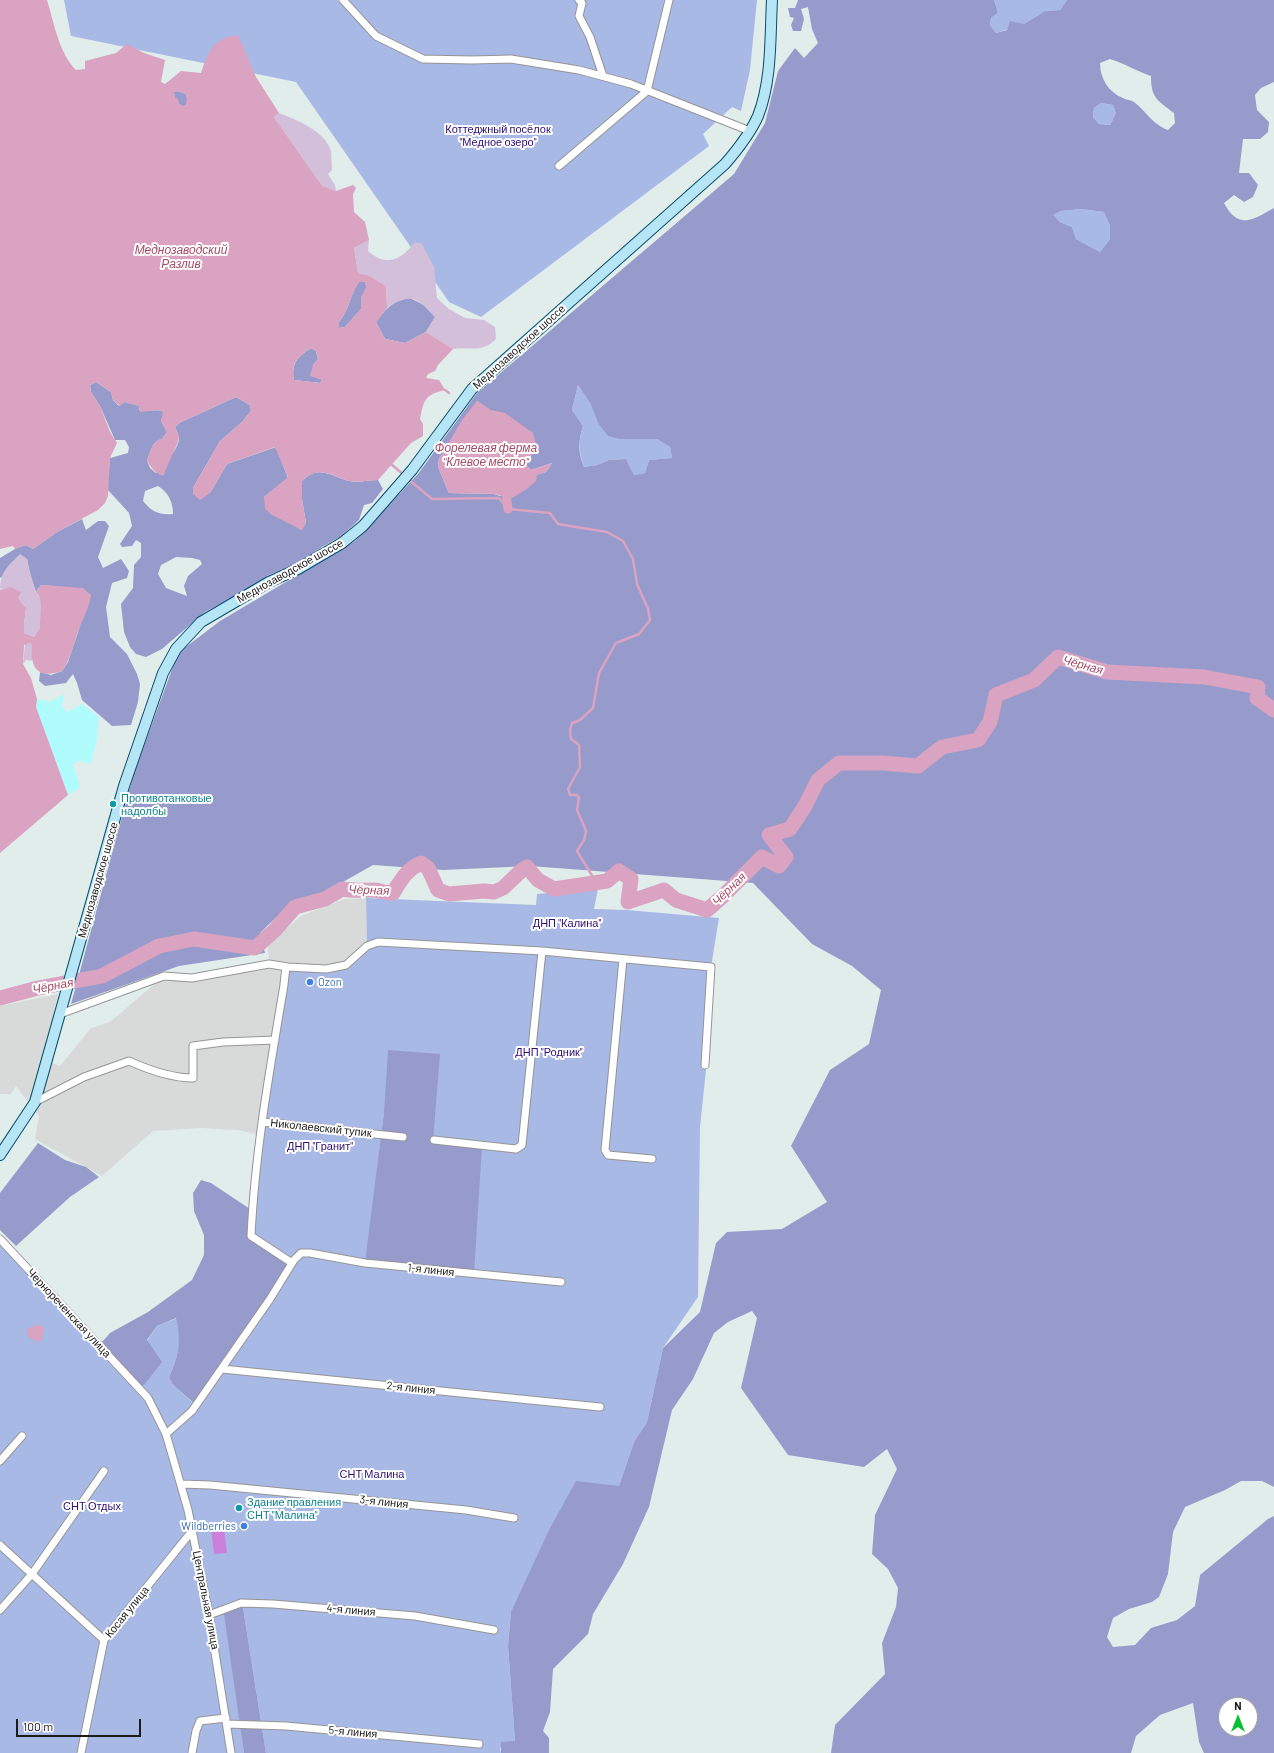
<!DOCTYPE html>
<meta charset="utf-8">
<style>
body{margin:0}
#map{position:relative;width:1274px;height:1753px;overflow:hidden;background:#e1edeb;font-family:Barlow,sans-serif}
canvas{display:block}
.north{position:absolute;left:1218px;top:1697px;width:40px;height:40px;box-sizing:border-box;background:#fff;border:1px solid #a4a4a4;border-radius:50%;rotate:0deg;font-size:11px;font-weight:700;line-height:16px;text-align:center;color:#1b1b1b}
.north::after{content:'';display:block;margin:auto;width:14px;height:18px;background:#08bf2f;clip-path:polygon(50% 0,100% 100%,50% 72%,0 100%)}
.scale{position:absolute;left:16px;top:1719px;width:125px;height:18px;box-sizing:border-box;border:2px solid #1b1b1b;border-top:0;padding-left:5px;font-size:12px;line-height:14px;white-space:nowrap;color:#1b1b1b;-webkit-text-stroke:3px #fff;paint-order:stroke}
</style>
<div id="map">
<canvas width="1274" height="1753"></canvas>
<div class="north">N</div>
<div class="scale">100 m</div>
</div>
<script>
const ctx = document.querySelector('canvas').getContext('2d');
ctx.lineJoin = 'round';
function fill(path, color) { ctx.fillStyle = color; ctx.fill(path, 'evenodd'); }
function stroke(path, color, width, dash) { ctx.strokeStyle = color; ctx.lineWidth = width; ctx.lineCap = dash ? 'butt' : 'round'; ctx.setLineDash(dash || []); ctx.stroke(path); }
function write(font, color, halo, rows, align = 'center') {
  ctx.font = font + ' Barlow,sans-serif'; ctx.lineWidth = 4; ctx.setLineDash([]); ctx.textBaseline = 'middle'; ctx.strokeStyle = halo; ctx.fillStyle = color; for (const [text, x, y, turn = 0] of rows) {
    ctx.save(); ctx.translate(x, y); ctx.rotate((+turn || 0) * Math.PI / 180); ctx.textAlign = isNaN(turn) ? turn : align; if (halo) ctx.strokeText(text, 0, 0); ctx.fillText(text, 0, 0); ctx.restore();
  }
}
const residential = new Path2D(`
 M 366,898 L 367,946 L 260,1135 L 238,1130 L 201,1128 L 153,1131 L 102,1176 L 35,1139 L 39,1116 L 16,1086 L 11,1094 L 0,1094 L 0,1006 L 58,994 L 52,1020 L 58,1022 L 47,1061 L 60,1066 L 91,1028 L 110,1022 L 164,976 L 192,978 L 269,964 L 268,944 L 301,916 L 345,899 Z`);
const grass = new Path2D(`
 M 64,0 L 757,0 L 750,70 L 741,111 L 732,107 L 703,134 L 709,146 L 481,317 L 449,302 L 296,82 L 71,36 Z
 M 994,0 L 1067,0 L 1060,10 L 1045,11 L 1024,24 L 996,33 L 990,25 L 991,18 L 998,13 Z
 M 1101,103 L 1113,105 L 1116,113 L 1110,125 L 1099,124 L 1093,117 L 1094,108 Z
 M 1081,209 L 1104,212 L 1110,226 L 1110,239 L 1100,252 L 1076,239 L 1072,227 L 1060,222 L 1052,215 L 1061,211 Z
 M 578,385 L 590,403 L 598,423 L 620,439 L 657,439 L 670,447 L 672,458 L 649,460 L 645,473 L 634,475 L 626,459 L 609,460 L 597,465 L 584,467 C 579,452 578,442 583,426 L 572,410 Z
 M 598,889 L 594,909 L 627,910 L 719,918 L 711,967 L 706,1070 L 700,1127 L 698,1297 L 663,1348 L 647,1422 L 634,1442 L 619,1486 L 511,1612 L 508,1646 L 515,1741 L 500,1748 L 501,1753 L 266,1753 L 243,1608 L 240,1608 L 239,1713 L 244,1753 L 0,1753 L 0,1238 L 137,1387 L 147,1341 L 157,1326 L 177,1318 C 182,1342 178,1356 169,1378 L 173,1385 L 193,1403 L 251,1236 L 253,1211 L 287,966 L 346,965 L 367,946 L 366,898 L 536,905 L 537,894 ZM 384,1112 L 433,1140 L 366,1262 Z`);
const forest = new Path2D(`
 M 798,0 L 994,0 L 998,13 L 991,18 L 990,25 L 996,33 L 1007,30 L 1010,21 L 1024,24 L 1045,11 L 1060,10 L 1067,0 L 1274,0 L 1274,82 L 1261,88 L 1255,95 L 1257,110 L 1269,122 L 1268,132 L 1260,139 L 1243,139 L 1239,173 L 1249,173 L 1258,185 L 1253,197 L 1244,202 L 1234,195 L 1224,203 C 1238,230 1253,220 1274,208 L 1274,1487 L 1262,1481 L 1241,1481 L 1225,1490 L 1185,1507 L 1173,1532 L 1168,1574 L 1159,1597 L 1152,1602 L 1129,1609 L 1113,1618 L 1107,1637 L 1113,1647 L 1135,1645 L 1151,1628 L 1177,1620 L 1195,1606 L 1200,1575 L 1268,1519 L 1274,1516 L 1274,1753 L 1204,1753 L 1199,1742 L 1193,1703 L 1160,1715 L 1136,1736 L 1131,1753 L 831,1753 L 835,1725 L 885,1674 L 882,1643 L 896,1607 L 898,1588 L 888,1569 L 872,1554 L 875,1515 L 897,1469 L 887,1449 L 864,1467 L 788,1455 L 741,1388 L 757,1318 L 752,1311 L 728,1322 L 714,1333 L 693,1379 L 672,1410 L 649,1507 L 623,1564 L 593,1614 L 588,1634 L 553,1669 L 550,1712 L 543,1731 L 549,1738 L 549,1753 L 501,1753 L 501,1742 L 515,1741 L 508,1646 L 511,1612 L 549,1530 L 576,1481 L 619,1486 L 634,1442 L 647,1422 L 663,1348 L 700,1312 L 716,1243 L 727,1232 L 782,1229 L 827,1202 L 791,1146 L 830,1070 L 869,1044 L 881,990 L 852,966 L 812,944 L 753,883 L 530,866 L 443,870 L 373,865 L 327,891 L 291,903 L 260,933 L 265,953 L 179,966 L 71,1004 L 134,773 L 178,653 L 220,621 L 355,541 L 418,474 L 477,393 L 734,174 L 765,123 L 778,71 L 795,48 L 804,58 L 818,43 L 812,29 L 808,7 L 801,9 L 804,19 L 801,31 L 793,31 L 791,25 L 794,18 L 790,17 L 788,8 L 795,8 ZM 1110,59 C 1124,63 1136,71 1151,76 C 1151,98 1157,100 1174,113 L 1175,123 L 1168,130 C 1151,123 1147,112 1134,102 C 1131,100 1126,100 1123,98 C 1108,92 1100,78 1100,63 ZM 1101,103 L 1113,105 L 1116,113 L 1110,125 L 1099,124 L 1093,117 L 1094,108 ZM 1081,209 L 1104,212 L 1110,226 L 1110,239 L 1100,252 L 1076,239 L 1072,227 L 1060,222 L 1053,215 L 1061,211 ZM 578,385 L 590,403 L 598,423 L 608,436 L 620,439 L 657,439 L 670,447 L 672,458 L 649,460 L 645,473 L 634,475 L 626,459 L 609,460 L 597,465 L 584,467 C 578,452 578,442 583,426 L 572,410 ZM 477,401 L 537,448 L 524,463 L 531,470 L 552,463 L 546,472 L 536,475 L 500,496 L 494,494 L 449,493 L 438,467 L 439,459 ZM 1226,1705 L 1250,1705 L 1250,1729 L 1226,1729 Z
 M 177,91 L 186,94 L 187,98 L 187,104 L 183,107 C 178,103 174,99 174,92 Z
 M 359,282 L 365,282 L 367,287 L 361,298 L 361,309 L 345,327 L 339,328 L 339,322 C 349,311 350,294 359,282 Z
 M 410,298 L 424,305 L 435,317 L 426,332 L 405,343 L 385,339 L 376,322 C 387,308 392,301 410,298 Z
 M 311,348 L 316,351 L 318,359 L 313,365 L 322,380 L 320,383 L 294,380 C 291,364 297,357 311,348 Z
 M 96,382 L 111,392 L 113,400 L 119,406 L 124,402 L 140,406 L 139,410 C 148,413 155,408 164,412 L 161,421 L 167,432 L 162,439 C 151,442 152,450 147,460 L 150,468 L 156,473 C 163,464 178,451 179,439 C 179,435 176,430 175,427 L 179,423 L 236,397 L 250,405 L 251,411 L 242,422 L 220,441 L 193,488 L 210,493 L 227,464 L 276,447 L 288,478 L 264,497 L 301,530 L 306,523 L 302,499 L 302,481 C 318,464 331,476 349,481 C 358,483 369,480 378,480 L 383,489 L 372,503 L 364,505 L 359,520 L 340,537 L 322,547 L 303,561 L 269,575 L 246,590 L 205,612 L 162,649 L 146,657 L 136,654 L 130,647 L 124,632 L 121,604 L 133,588 L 134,565 L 141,557 L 141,543 L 136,540 L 132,546 L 122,547 L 120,544 L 132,526 L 129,513 L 107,489 L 110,458 L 128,453 L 129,447 L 125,440 L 115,440 L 100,406 L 91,392 L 90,385 ZM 158,486 C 168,492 173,502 173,514 C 159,515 152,512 143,501 L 145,491 ZM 176,557 L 192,558 L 200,560 L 202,564 L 188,576 L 184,586 L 187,596 L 166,588 L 158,574 L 161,565 Z
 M 82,519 L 86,530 L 98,521 L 105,521 L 109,526 L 98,557 L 103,568 L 121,559 L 129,571 L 127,578 L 112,583 L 106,607 L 110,637 L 127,654 L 137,674 L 140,684 L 138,702 L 131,725 L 112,726 L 82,700 L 77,683 L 73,674 L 66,683 L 45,686 L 39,681 L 40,672 L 51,675 L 62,671 L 68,662 L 80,626 L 63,587 L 41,585 L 36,592 L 30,575 L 27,559 L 0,578 L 0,558 L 15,549 L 26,545 L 33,549 L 57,532 Z
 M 388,1050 L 440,1054 L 433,1140 L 482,1146 L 474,1273 L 365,1262 L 384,1112 Z
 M 38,1143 L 65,1160 L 86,1167 L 99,1177 L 70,1197 L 16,1246 L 0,1230 L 0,1193 Z
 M 201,1180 L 211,1183 L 253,1211 L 252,1236 L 292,1263 L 196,1405 L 173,1385 L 169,1378 C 178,1356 182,1342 176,1318 L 157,1326 L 147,1340 L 162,1362 L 144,1385 L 137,1387 L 98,1344 L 103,1341 L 110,1333 L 148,1312 L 192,1280 L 204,1255 L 204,1235 L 194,1211 L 193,1193 Z
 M 240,1608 L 243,1608 L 266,1753 L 244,1753 L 224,1614 Z`);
const wetland = new Path2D(`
 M 279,113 C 297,120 325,131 331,151 C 332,157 331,164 332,170 L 328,174 L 335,185 L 336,191 L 323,186 L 318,180 L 274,117 Z
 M 369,240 L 368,251 C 387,268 402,259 415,242 L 422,244 L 434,267 L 437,298 L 449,309 L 465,318 L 484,320 L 495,327 L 496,339 C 481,354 470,346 453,349 L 426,332 L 435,317 C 418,298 410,292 387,308 L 386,286 L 370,276 L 358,273 L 354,248 Z
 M 20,554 L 27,559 C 29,569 32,579 35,589 C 37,595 42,599 42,606 C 42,615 39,618 40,628 L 34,637 L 24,633 L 24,624 L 26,608 C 20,598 11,594 1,588 L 0,590 C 0,572 8,566 20,554 Z
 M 30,643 L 32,645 L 32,661 L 26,660 L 23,664 L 25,644 Z`);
const sand = new Path2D(`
 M 64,694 L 62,707 L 67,712 L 82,704 L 99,717 L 97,740 L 91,764 L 79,761 L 73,764 L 80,787 L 68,795 L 36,707 L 37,699 L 50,702 Z`);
const pitch = new Path2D(`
 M 211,1528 L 224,1528 L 227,1553 L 214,1554 Z`);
const water = new Path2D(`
 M 0,0 L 47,0 C 54,23 59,53 76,70 L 85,69 L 85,61 L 116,53 L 127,44 L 144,53 L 165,60 L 161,82 L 165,84 L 181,71 L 201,73 C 208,52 213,38 238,35 L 256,77 L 279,113 L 274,117 L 318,180 L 323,186 L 336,191 L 353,185 L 356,188 L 353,194 L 354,212 L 365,222 L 369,240 L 354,248 L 358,273 L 370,276 L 386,286 L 387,308 L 376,322 L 385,339 L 405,343 L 426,332 L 453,349 L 438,365 L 435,371 L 428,374 L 426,378 L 439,380 L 445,390 C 425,395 424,399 420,419 L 423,424 L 423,436 L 411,443 L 378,480 C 369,480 358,483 349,481 C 332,476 318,464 302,481 L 302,499 L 306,523 L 302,530 L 272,515 L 265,509 L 264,497 L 288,477 L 275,447 L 227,464 L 210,493 L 200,500 L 193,494 L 193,488 L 220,441 L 242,422 L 251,411 L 250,405 L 236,397 L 179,423 L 175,427 L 179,437 L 178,442 L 163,476 C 155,473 151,468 147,460 C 152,450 151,442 162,439 L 167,432 L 161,421 L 163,412 L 158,410 L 140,412 L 139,406 L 124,402 L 120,406 L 113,400 L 111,392 L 96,382 L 90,385 L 91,392 L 100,406 L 110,432 L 117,443 L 110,458 L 108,496 L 105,503 L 98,510 L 57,532 L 33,549 L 26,545 L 15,549 L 13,546 L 0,549 ZM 177,91 L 186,94 L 187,98 L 186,104 L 184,106 L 179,104 L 178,99 L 174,96 L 174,92 ZM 359,282 L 365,282 L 366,287 L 361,298 L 361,309 L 345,327 L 339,328 L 339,322 C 349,311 350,294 359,282 ZM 311,348 L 316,351 L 318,359 L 313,365 L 310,376 L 322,380 L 320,383 L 294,380 C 291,363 297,357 311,348 Z
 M 477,401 L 491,410 L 505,413 L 533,433 L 537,448 L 524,463 L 531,470 L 552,463 L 546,472 L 537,475 L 536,481 L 527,489 L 512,498 L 494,494 L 449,493 L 438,467 L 439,459 L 462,420 Z
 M 41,585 L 83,588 L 91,595 C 89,609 82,620 77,634 C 73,647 70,660 62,671 C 38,679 30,669 32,645 L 30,643 L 24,645 L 23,664 L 31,678 L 37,699 L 36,707 L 68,795 L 0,853 L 0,590 L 10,587 L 21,592 L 18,598 L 26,608 L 24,624 L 24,633 L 34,637 L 40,628 C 39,616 45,601 36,592 Z
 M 37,1325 L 42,1326 L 44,1330 L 42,1339 L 38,1342 L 28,1337 L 27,1329 Z`);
const stream = new Path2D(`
 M 445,390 L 449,393
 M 391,464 L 405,476
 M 408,479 L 432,499 L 499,498 L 508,509 L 550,513 L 558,524 L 607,532 L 623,541 L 633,559 L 637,584 L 648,609 L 650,620 L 639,634 L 616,643 L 599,673 L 593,708 L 580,720 L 572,723 L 570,730 L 571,739 L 579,745 L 580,767 L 568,789 L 570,795 L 577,795 L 579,798 L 577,810 L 586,831 L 584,840 L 577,851 L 596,882`);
const canal = new Path2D(`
 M 505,485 L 508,509`);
const river = new Path2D(`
 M 0,998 L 38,988 L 102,976 L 159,946 L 194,939 L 255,948 L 275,930 L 295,907 L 325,899 L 342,889 C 353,891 363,890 374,890 C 381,891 386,893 393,893 C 401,880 407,869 421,863 L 428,868 L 438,890 L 449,894 L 484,891 L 494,892 L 503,888 L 521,871 L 527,867 L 538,880 L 554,889 L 607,881 L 619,871 L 631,879 L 628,902 L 664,890 L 676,900 L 707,910 L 722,897 L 762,857 L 779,866 L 786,857 L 769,835 L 790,829 L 805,806 L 818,780 L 839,763 L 883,763 L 918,766 L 942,747 L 978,740 L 990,722 L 996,695 L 1034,680 L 1058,657 L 1107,672 L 1204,677 L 1258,687 L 1257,698 L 1274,710`);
const minor = new Path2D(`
 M 343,0 L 376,36 L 423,59 L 472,60 L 511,59 L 579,70 L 631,84 L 750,131
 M 579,0 L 582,3 L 579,16 L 590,37 L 603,76
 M 559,166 L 647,91 L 669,0
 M 623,959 L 605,1150 L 608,1155 L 652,1159
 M 284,984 L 286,967
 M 284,985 C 270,1068 255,1152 251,1236 L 292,1263
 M 60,1014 L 164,976 L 192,978 L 269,964 L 288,967 L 326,969 L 346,965 L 367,946 L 378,942 L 542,951 L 711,967 L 705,1065
 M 35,1102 L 84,1077 L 129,1061 C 149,1070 171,1078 193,1078 L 193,1046 L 223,1042 L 275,1040
 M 262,1122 L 403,1137
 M 434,1140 L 516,1149 L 522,1145 L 542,951
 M 0,1239 L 148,1398 L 166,1434 L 188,1510 L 209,1615 L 231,1753
 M 222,1369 L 600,1407
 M 166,1434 L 192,1411 L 270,1299 L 294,1260 L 301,1253 L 310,1253 L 365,1263 L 561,1282
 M 0,1461 L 22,1436
 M 181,1484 L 210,1485 L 466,1510 L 514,1518
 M 0,1545 L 104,1640
 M 0,1610 L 32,1574 L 104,1471
 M 209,1615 L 241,1603 L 273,1604 L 415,1616 L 494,1630
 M 227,1724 L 286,1726 L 479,1744
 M 81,1753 L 104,1640 L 192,1531
 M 192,1753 L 196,1731 L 200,1721 L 226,1718`);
const secondary = new Path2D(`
 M 0,1155 L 35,1102 L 124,786 L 163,673 L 176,649 L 201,622 L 269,582 L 298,569 L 342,543 L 363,526 L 412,470 L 472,389 L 725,164 C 738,149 750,134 758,116 C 772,80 770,38 772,0`);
const markers = [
 [113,804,4,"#0f9aa8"],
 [310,982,4,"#3f7fe0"],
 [239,1508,4,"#0f9aa8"],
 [244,1526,4,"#3f7fe0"]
];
const parkNames = [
 ["Коттеджный посёлок",498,129],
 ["\"Медное озеро\"",498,142],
 ["ДНП \"Калина\"",567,923],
 ["ДНП \"Родник\"",549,1052],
 ["ДНП \"Гранит\"",320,1146],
 ["СНТ Малина",372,1474],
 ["СНТ Отдых",92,1506]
];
const streetNames = [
 ["Меднозаводское шоссе",519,347,-42],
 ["Меднозаводское шоссе",290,571,-29],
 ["Меднозаводское шоссе",98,880,-74],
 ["Николаевский тупик",321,1128,6],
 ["1-я линия",431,1270,6],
 ["Чернореченская улица",69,1313,47],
 ["2-я линия",411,1388,6],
 ["3-я линия",384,1502,6],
 ["Центральная улица",206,1600,79],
 ["4-я линия",351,1610,5],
 ["Косая улица",127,1612,-51],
 ["5-я линия",353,1732,5]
];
const cultureNames = [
 ["Противотанковые",121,798],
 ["надолбы",121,811],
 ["Здание правления",247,1502],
 ["СНТ \"Малина\"",247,1515]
];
const shopNames = [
 ["Ozon",318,982],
 ["Wildberries",236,1526,"right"]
];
const waterNames = [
 ["Меднозаводский",181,250],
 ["Разлив",181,264],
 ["Форелевая ферма",486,448],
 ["\"Клевое место\"",486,462],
 ["Чёрная",1083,665,16],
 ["Чёрная",729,889,-44],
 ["Чёрная",369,890,2],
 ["Чёрная",53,986,-11]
];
fill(residential, '#d8dad9');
fill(grass, '#a8b9e6');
fill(forest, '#979bcb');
fill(wetland, '#d3bfda');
fill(sand, '#b0fbfc');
fill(pitch, '#cb81da');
fill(water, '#d9a3c1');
stroke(stream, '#d9a3c1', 2.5);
stroke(canal, '#d9a3c1', 9);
stroke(river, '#d9a3c1', 15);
stroke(minor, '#959595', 9);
stroke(secondary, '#094c6c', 12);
stroke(minor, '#fff', 7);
stroke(secondary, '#b6e5f6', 10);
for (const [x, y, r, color] of markers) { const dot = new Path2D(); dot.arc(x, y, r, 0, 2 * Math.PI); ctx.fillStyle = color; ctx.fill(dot); stroke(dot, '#fff', 1.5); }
write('11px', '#2d0f74', '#fff', parkNames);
write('11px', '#1b1b1b', '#fff', streetNames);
write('11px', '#0d838f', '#fff', cultureNames, 'left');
write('11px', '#366cbe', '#fff', shopNames, 'left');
write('italic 12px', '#a74c66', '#fff', waterNames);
</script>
